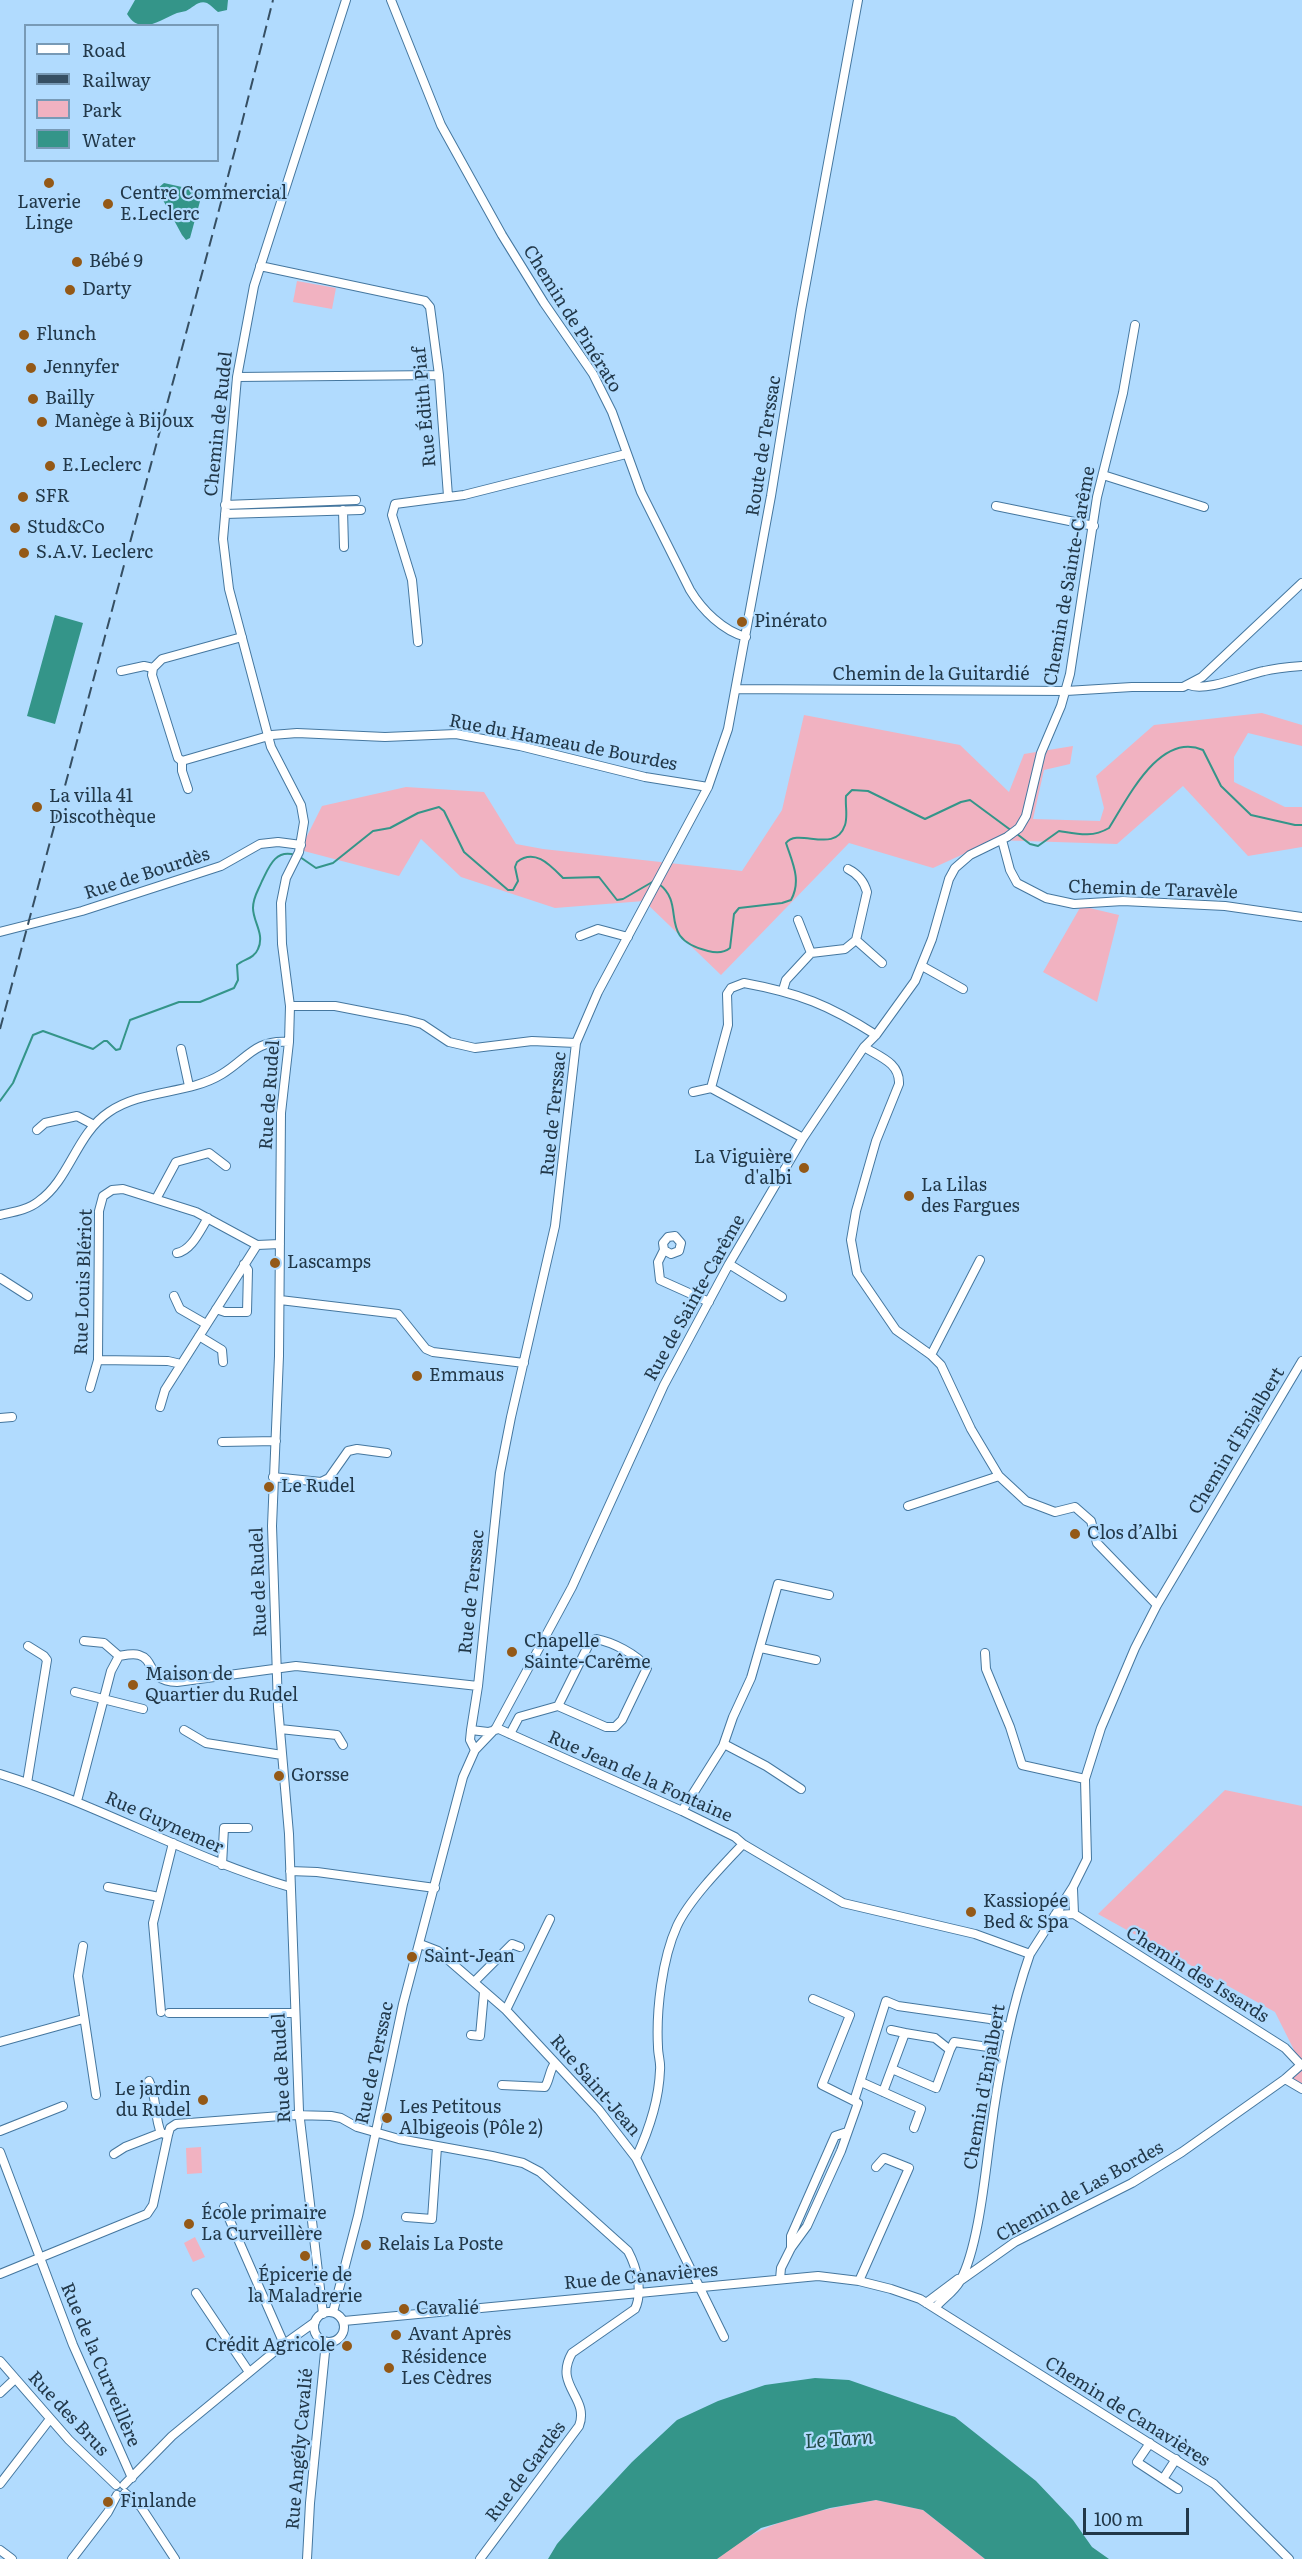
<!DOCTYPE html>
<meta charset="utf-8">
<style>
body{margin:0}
#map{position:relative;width:1302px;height:2559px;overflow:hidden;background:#b1dbfe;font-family:Literata,serif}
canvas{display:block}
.legend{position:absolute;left:24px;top:24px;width:195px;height:138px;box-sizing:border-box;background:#b1dbfe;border:2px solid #789ab6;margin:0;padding:8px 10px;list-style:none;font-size:18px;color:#223849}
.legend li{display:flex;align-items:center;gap:12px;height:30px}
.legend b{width:30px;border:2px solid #789ab6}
.scale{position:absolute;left:1083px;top:2508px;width:106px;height:27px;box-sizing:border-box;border:3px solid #223849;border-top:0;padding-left:8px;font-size:18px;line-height:21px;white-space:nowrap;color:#223849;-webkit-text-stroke:4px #b1dbfe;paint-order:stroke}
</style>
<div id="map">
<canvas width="1302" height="2559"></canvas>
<ul class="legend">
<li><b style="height:8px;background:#fff"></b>Road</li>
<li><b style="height:8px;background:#364f63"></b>Railway</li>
<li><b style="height:16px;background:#f1b2c1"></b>Park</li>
<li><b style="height:16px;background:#349589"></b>Water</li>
</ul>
<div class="scale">100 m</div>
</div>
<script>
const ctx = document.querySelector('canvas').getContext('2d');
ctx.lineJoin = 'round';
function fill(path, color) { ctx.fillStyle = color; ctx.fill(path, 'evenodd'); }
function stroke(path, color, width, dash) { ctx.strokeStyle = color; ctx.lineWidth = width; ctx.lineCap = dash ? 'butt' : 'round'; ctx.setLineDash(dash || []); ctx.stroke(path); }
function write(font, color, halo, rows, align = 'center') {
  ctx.font = font + ' Literata,serif'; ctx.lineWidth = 4.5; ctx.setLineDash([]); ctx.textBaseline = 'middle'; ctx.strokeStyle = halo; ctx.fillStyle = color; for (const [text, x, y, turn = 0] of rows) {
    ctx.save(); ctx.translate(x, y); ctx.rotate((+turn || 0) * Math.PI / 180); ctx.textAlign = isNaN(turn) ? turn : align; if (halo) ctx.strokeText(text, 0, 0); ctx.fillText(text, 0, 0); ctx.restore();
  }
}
const green = new Path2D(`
 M 297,281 L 336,288 L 332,309 L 293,302 Z
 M 1262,713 L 1302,725 L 1302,746 L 1248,733 L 1234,757 L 1234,782 L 1285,807 L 1302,807 L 1302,847 L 1248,856 L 1183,786 L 1117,844 L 994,840 L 933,868 L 849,843 L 721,975 L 644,901 L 555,908 L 461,877 L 421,839 L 399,876 L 300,850 L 322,806 L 406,787 L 484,792 L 516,844 L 543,849 L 742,871 L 782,810 L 804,715 L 960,745 L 1009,792 L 1024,754 L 1073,746 L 1070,764 L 1044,770 L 1033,819 L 1100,821 L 1104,808 L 1096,776 L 1154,725 Z
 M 1081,906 L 1119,915 L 1097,1002 L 1043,972 Z
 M 1225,1790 L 1302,1806 L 1302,2089 L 1285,2079 L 1301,2064 L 1275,2012 L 1098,1914 Z
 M 201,2147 L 202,2173 L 187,2174 L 186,2148 Z
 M 195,2237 L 205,2257 L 193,2262 L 184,2243 Z
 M 876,2500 L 923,2510 L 985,2559 L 717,2559 C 760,2520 820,2510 876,2500 Z`);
const water = new Path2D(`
 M 135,0 L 228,0 L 227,10 L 218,12 C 215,10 211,5 207,3 C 198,0 193,8 186,11 C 183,12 180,12 177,13 C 160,20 140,36 127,14 Z
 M 164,183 L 200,191 L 202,194 L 190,238 L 186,240 L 182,235 L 157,189 Z
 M 55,615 L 83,623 L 55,724 L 27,716 Z
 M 815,2378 L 849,2380 L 955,2417 L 1036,2481 L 1073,2520 L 1092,2547 L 1109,2559 L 985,2559 L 923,2510 L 876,2500 L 830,2508 L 761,2528 L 717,2559 L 548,2559 L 557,2544 L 577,2521 L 632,2462 L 677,2420 L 718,2401 L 765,2385 Z`);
const stream = new Path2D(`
 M 1017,834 L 1030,844 L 1038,846 L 1059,831 C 1078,834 1092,838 1109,828 C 1128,798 1160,731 1203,750 L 1221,786 L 1251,815 L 1295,825 L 1302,825
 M 300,857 L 316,868 L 333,863 L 373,831 L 390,828 L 418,813 L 439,807 L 444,811 L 464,852 L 508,890 L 513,890 L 518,881 L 515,867 L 517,862 C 535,848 550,865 563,878 L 599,877 L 617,900 L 623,899 L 654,881
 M 659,884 C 688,906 655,938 708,951 C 716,953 724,953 730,948 L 734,914 L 739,908 L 782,903 L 791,900 C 802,880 792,862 786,843 C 798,827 835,855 845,825 C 848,816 845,805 846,796 L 852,790 L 868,791 L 925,819 L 961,802 L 970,800 L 1012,831
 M 0,1101 L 13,1083 L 33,1035 L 43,1031 L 93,1049 L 104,1041 L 107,1041 L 116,1050 L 120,1049 L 130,1020 L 179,1002 L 200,1002 L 234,988 L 238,980 L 237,965 C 243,959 254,959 258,949 C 265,934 253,922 253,908 C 253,897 258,891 262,881 C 269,867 275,849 295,855`);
const minor = new Path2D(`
 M 391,0 L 441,125 L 502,235 L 544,303 L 593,374 L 612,412 L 641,492 L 690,590 C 702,610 723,631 746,637
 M 260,266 L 425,301 L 430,307 L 439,375 L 448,496
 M 237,377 L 439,375
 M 1103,475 L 1204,507
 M 225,505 L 356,500
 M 996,506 L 1094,526
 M 343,510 L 344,547
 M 225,514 L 361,510
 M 242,637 L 162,659 L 153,668 L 152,675 L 178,758 L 182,761 L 272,735 L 297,733 L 385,737 L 456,734 L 520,746 L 645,777 L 708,787
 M 418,642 L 412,580 L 392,515 L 395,504 L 464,495 L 626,454
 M 121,671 L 144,666 L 153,668
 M 1189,685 C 1206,692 1245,675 1264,671 C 1276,668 1289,667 1302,666
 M 736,689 L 1066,691 L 1132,687 L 1183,687 L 1202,677 L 1302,583
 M 182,761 L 182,771 L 188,789
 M 1002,840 L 1010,870 L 1017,883 L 1046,898 L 1074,904 L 1123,901 L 1225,906 L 1302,917
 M 798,920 L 811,953
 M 0,932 L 82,911 L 221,866 L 260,844 L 278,842 L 301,845
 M 580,936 L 598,929 L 628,937
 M 856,940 L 882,963
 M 922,966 L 963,989
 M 783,990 L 786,980 L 811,953 L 845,949 L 856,940 L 867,892 C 864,881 858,874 848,869
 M 290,1006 L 335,1006 L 407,1020 L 422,1024 L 449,1042 L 475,1048 L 532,1041 L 576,1043
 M 864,1047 C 880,1057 900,1063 899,1084 L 876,1141 L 856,1211 L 851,1240 L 857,1273 L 896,1330 L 931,1355 L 941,1365 L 971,1429 L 999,1476 L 1026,1501 L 1055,1512 L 1075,1507 L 1091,1521 L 1097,1543 L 1157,1605
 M 181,1049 L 189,1086
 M 711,1088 L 803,1138
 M 693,1092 L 711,1088 L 728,1025 L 727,994 L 731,988 L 744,983 C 799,993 829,1005 876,1035
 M 37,1130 L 45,1123 L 77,1116 L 94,1125
 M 156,1199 L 176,1162 L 209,1153 L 226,1166
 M 0,1215 C 13,1212 28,1210 39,1201 C 70,1179 76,1134 109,1112 C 142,1089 188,1095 222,1074 C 247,1059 255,1039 289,1042
 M 675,1236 L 681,1243 L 679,1251 L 671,1254 L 664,1250 L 663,1243 L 668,1237 Z
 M 664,1250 L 658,1262 L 660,1280 L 709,1302
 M 177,1253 C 192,1250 200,1230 208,1218
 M 729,1264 L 782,1297
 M 0,1278 L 28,1296
 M 174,1296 L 180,1309 L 206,1324
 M 280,1300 L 398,1314 L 426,1349 L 433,1352 L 524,1363
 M 216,1309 L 225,1312 L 247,1312 L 248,1270 L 244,1264
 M 199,1336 L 222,1350 L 223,1362
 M 931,1355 L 980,1260
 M 98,1360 L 168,1361 L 181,1364
 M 90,1388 L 98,1360 L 99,1211 L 103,1196 L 112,1190 L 123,1189 L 196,1212 L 257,1245 L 280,1244
 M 160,1407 L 165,1390 L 257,1245
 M 0,1418 L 12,1417
 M 222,1442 L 276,1441
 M 273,1477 L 321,1482 L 329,1478 L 348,1451 L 357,1449 L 387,1453
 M 908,1506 L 999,1476
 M 84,1641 L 104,1643 L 119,1656
 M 761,1648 L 816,1660
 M 985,1653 L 986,1669 L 1010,1727 L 1022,1765 L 1085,1779
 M 75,1692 L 143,1709
 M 280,1729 L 337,1735 L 343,1745
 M 184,1730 L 206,1743 L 282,1755
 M 471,1730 L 488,1732 L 499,1729 L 682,1811 L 735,1837 L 743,1844 C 723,1865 689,1900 677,1926 C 662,1959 656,2011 658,2047 C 658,2055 661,2063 660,2070 C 659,2101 649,2130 636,2158
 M 510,1734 L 519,1717 L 558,1706 L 606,1727 L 615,1727 L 622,1720 L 647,1668 C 637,1654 612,1642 596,1639 L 589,1644 L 558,1706
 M 724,1744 L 766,1766 L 801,1789
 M 475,1750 L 496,1728 L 572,1587 L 664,1385 L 729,1264 L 803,1138 L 864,1047 L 876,1035 L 915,981 L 932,939 L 949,879 L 955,868 L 970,855 L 1007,837 L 1019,828 L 1026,816 L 1041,753 L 1061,706 L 1070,674 L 1097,497 L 1123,393 L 1135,325
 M 0,1774 C 100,1805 190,1858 290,1887
 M 27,1783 L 47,1660 L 44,1656 L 28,1646
 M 77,1801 L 111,1671 L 119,1656 C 125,1655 133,1653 139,1655 C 156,1660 146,1681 177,1682 L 296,1666 L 478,1686
 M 682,1811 L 723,1746 L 733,1717 L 751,1678 L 778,1584 L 829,1595
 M 743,1844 L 843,1903 L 975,1934 L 1030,1954
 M 222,1865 L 224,1828 L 248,1828
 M 290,1871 L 317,1872 L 435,1888
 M 108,1887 L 159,1897
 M 1073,1889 L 1074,1914
 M 1055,1915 L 1074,1914 L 1285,2048 L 1301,2065
 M 420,1944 L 438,1951 L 506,2010 L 599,2110 L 636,2158 L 724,2337
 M 83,1946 L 78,1976 L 96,2095
 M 474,1982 L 512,1944 L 520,1947
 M 506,2010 L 550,1919
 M 161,2012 L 153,1923 L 173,1843
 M 169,2013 L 294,2013
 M 891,2030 L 905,2033
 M 471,2035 L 480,2036 L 484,1992
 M 0,2042 L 83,2019
 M 950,2050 L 954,2042 L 988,2047
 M 1285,2079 L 1302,2089
 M 149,2081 C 157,2097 154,2116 161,2133 L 168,2135
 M 861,2082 L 921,2109 L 914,2128
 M 502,2085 L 545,2087 C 550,2079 549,2071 555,2063
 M 883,2092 L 905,2033 L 935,2038 L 950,2050 L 936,2088 L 892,2069
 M 854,2101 L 886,2001 L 898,2006 L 990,2019 L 1008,2028
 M 0,2131 L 63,2106
 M 0,2152 L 73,2345 L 132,2478
 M 114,2154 L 125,2147 L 161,2133
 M 224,2207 L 284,2344
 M 406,2217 L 432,2219 L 437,2147
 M 791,2248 L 791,2236 L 835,2136 L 847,2132
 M 0,2274 L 147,2214 L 153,2205 L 168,2135 L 170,2128 L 176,2124 L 294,2115 L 331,2116 L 341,2118 L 357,2127 L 399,2139 L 492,2156 L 523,2163 L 540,2172 L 628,2251 C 637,2268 643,2292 635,2309 L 572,2353 C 553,2386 590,2397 579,2426 L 480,2559
 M 780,2279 L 781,2268 L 791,2248 L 807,2226 L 841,2151 L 858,2103 L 822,2085 L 850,2015 L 813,1999
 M 859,2281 L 909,2168 L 884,2158 L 876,2167
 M 960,2281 L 1015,2242 L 1132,2183 L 1182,2152 L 1285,2079 L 1302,2064
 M 196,2293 L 249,2372
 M 926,2303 L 958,2279
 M 935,2308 C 942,2299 954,2292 960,2281 C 978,2249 985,2176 990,2138 C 998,2075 1009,2014 1030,1954 L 1073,1887 L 1087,1859 L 1085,1779 L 1101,1728 L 1135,1648 L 1157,1605 L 1302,1361
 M314 2327a15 15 0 1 1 30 0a15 15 0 1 1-30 0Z
 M 333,2312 L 358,2216 L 403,2004 L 463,1777 L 475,1750 L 470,1740 L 471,1730 L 478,1686 L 500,1473 L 511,1417 L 555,1226 L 576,1043 L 598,992 L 708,787 L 728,729 L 771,496 L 801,310 L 858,0
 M 323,2314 L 299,2111 L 289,1834 L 278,1707 L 272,1526 L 279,1356 L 281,1113 L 289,1042 L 290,1006 L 282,944 L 281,903 L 286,878 L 299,852 L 304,822 L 301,805 L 271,747 L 229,589 L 223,539 L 237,377 L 254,286 L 346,0
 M 344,2321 L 818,2276 L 859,2281 L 891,2289 L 920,2299 L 1214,2484 L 1289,2559
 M 0,2361 L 69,2440 L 116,2485
 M 0,2393 L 15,2379
 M 1150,2443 L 1137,2462 L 1178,2489
 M 1163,2479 L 1176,2459
 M 0,2484 L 50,2419
 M 124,2485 L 172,2436 L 280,2347 L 315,2322
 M 125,2493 L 141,2507 L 175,2559
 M 0,2550 L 12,2559
 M 72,2559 L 108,2512 L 117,2495
 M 307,2559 L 310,2503 L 326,2342`);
const rail = new Path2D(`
 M 0,1029 L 235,150 L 273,0`);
const markers = [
 [49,183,6,"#945917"],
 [108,204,6,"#945917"],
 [77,262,6,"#945917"],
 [70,290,6,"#945917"],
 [24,335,6,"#945917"],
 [31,368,6,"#945917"],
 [33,399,6,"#945917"],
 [42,422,6,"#945917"],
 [50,466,6,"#945917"],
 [23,497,6,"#945917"],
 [15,528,6,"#945917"],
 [24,553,6,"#945917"],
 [742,622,6,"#945917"],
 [37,807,6,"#945917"],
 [804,1168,6,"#945917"],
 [909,1196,6,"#945917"],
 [275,1263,6,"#945917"],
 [417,1376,6,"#945917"],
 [269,1487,6,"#945917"],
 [1075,1534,6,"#945917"],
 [512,1652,6,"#945917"],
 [133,1685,6,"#945917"],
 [279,1776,6,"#945917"],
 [971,1912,6,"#945917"],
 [412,1957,6,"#945917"],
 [203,2100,6,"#945917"],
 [387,2118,6,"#945917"],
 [189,2224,6,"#945917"],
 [366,2245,6,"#945917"],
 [305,2256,6,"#945917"],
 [404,2309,6,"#945917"],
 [396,2335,6,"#945917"],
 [347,2346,6,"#945917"],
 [389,2368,6,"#945917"],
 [108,2502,6,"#945917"]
];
const poiNames = [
 ["Centre Commercial",120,194],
 ["E.Leclerc",120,215],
 ["Laverie",49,203,"center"],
 ["Linge",49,224,"center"],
 ["Bébé 9",89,262],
 ["Darty",82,290],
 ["Flunch",36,335],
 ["Jennyfer",43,368],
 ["Bailly",45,399],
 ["Manège à Bijoux",54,422],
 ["E.Leclerc",62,466],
 ["SFR",35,497],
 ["Stud&Co",27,528],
 ["S.A.V. Leclerc",36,553],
 ["Pinérato",754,622],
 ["La villa 41",49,797],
 ["Discothèque",49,818],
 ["La Viguière",792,1158,"right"],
 ["d'albi",792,1179,"right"],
 ["La Lilas",921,1186],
 ["des Fargues",921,1207],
 ["Lascamps",287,1263],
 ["Emmaus",429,1376],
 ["Le Rudel",281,1487],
 ["Clos d’Albi",1087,1534],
 ["Chapelle",524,1642],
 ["Sainte-Carême",524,1663],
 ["Maison de",145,1675],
 ["Quartier du Rudel",145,1696],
 ["Gorsse",291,1776],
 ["Kassiopée",983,1902],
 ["Bed & Spa",983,1923],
 ["Saint-Jean",424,1957],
 ["Le jardin",191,2090,"right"],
 ["du Rudel",191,2111,"right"],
 ["Les Petitous",399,2108],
 ["Albigeois (Pôle 2)",399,2129],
 ["École primaire",201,2214],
 ["La Curveillère",201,2235],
 ["Relais La Poste",378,2245],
 ["Épicerie de",305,2276,"center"],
 ["la Maladrerie",305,2297,"center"],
 ["Cavalié",416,2309],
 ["Avant Après",408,2335],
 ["Crédit Agricole",335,2346,"right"],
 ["Résidence",401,2358],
 ["Les Cèdres",401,2379],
 ["Finlande",120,2502]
];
const streetNames = [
 ["Chemin de Pinérato",572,319,58],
 ["Rue Édith Piaf",425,407,-95],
 ["Chemin de Rudel",219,424,-84],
 ["Route de Terssac",764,446,-81],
 ["Chemin de Sainte-Carême",1070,576,-80],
 ["Chemin de la Guitardié",931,675],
 ["Rue du Hameau de Bourdes",563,743,11],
 ["Rue de Bourdès",147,874,-18],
 ["Chemin de Taravèle",1153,890,2],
 ["Rue de Rudel",270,1095,-86],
 ["Rue de Terssac",554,1114,-84],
 ["Rue Louis Blériot",84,1282,-88],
 ["Rue de Sainte-Carême",695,1298,-61],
 ["Chemin d'Enjalbert",1237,1441,-59],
 ["Rue de Rudel",259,1582,-92],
 ["Rue de Terssac",472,1592,-84],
 ["Rue Jean de la Fontaine",640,1777,24],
 ["Rue Guynemer",164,1823,24],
 ["Chemin des Issards",1197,1975,32],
 ["Rue de Terssac",375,2063,-78],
 ["Rue de Rudel",282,2068,-93],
 ["Rue Saint-Jean",595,2086,49],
 ["Chemin d'Enjalbert",985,2087,-80],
 ["Chemin de Las Bordes",1080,2192,-29],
 ["Rue de Canavières",641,2277,-5],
 ["Rue de la Curveillère",100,2365,67],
 ["Chemin de Canavières",1127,2412,32],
 ["Rue des Brus",68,2414,47],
 ["Rue Angély Cavalié",300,2449,-85],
 ["Rue de Gardès",526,2472,-53]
];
const waterNames = [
 ["Le Tarn",839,2440,-4]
];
fill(green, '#f1b2c1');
fill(water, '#349589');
stroke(stream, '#349589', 2);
stroke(minor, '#45779f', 10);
stroke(minor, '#fff', 8);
stroke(rail, '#364f63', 2, [12, 6]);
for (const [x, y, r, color] of markers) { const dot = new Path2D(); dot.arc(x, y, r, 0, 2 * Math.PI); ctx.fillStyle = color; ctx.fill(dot); stroke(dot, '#b1dbfe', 2); }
write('18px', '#223849', '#b1dbfe', poiNames, 'left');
write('18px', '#223849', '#b1dbfe', streetNames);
write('italic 20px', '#214b45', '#b1dbfe', waterNames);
</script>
